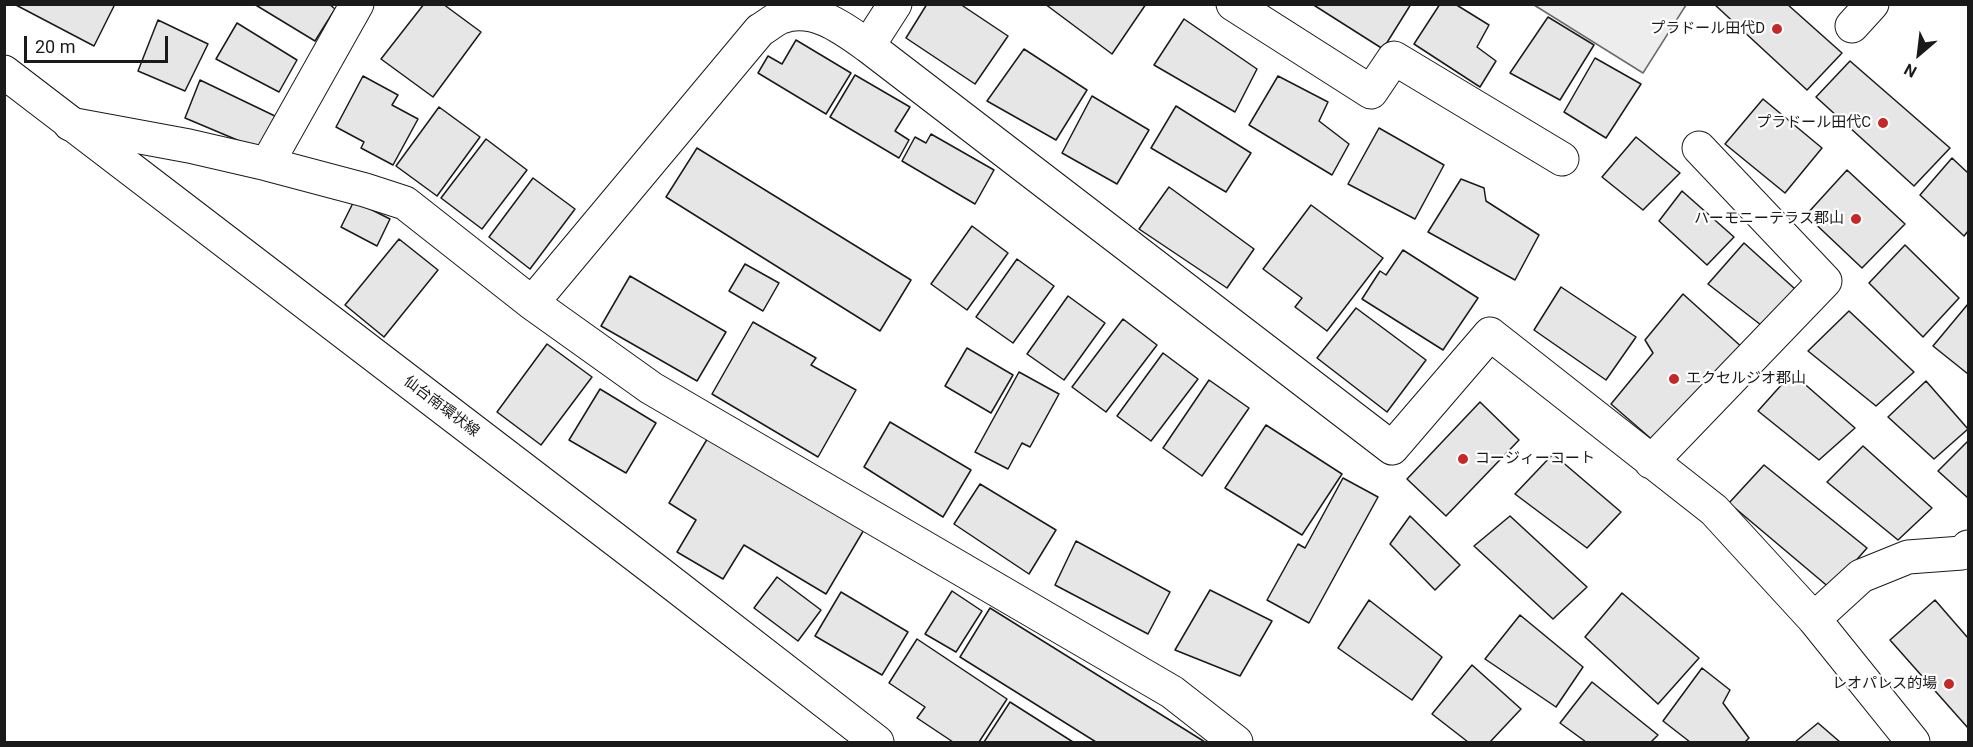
<!DOCTYPE html>
<meta charset="utf-8">
<style>
body{margin:0}
#map{position:relative;width:1973px;height:747px;overflow:hidden;background:#fff;font-family:Roboto,sans-serif}
canvas{display:block}
.frame{position:absolute;inset:0;border:6px solid #1a1a1a;pointer-events:none}
.north{position:absolute;left:1889px;top:24px;width:60px;height:60px;-webkit-text-stroke:4px #fff;paint-order:stroke;rotate:208deg;font-size:16px;font-weight:700;line-height:24px;text-align:center;color:#1a1a1a}
.north::after{content:'';display:block;margin:auto;width:21px;height:27px;background:#1a1a1a;clip-path:polygon(50% 0,100% 100%,50% 72%,0 100%)}
.scale{position:absolute;left:24px;top:36px;width:144px;height:27px;box-sizing:border-box;border:3px solid #1a1a1a;border-top:0;padding-left:8px;font-size:18px;line-height:21px;white-space:nowrap;color:#1a1a1a;-webkit-text-stroke:4px #fff;paint-order:stroke}
</style>
<div id="map">
<canvas width="1973" height="747"></canvas>
<div class="frame"></div>
<div class="north">N</div>
<div class="scale">20 m</div>
</div>
<script>
const ctx = document.querySelector('canvas').getContext('2d');
ctx.lineJoin = 'round';
function fill(path, color) { ctx.fillStyle = color; ctx.fill(path, 'evenodd'); }
function stroke(path, color, width, dash) { ctx.strokeStyle = color; ctx.lineWidth = width; ctx.lineCap = dash ? 'butt' : 'round'; ctx.setLineDash(dash || []); ctx.stroke(path); }
function write(font, color, halo, rows, align = 'center') {
  ctx.font = font + ' Roboto,"Noto Sans JP",sans-serif'; ctx.lineWidth = 4.5; ctx.setLineDash([]); ctx.textBaseline = 'middle'; ctx.strokeStyle = halo; ctx.fillStyle = color; for (const [text, x, y, turn = 0] of rows) {
    ctx.save(); ctx.translate(x, y); ctx.rotate((+turn || 0) * Math.PI / 180); ctx.textAlign = isNaN(turn) ? turn : align; if (halo) ctx.strokeText(text, 0, 0); ctx.fillText(text, 0, 0); ctx.restore();
  }
}
const parking = new Path2D(`
 M 1534,5 L 1686,5 L 1643,73 Z`);
const building = new Path2D(`
 M 14,4 L 115,4 L 94,46 Z
 M 254,4 L 329,4 L 335,9 L 315,41 Z
 M 424,4 L 443,4 L 481,32 L 433,97 L 381,59 Z
 M 927,4 L 960,4 L 1008,36 L 975,84 L 906,38 Z
 M 1045,4 L 1146,4 L 1112,54 Z
 M 1312,4 L 1411,4 L 1383,49 Z
 M 1440,4 L 1455,4 L 1489,25 L 1477,47 L 1496,61 L 1480,87 L 1414,44 Z
 M 1714,4 L 1787,4 L 1842,53 L 1807,90 Z
 M 1548,17 L 1594,45 L 1560,100 L 1510,73 Z
 M 1184,19 L 1257,69 L 1235,112 L 1154,65 Z
 M 158,20 L 208,44 L 185,91 L 138,71 Z
 M 237,23 L 297,60 L 279,92 L 216,59 Z
 M 796,40 L 851,73 L 826,114 L 758,73 L 768,56 L 782,64 Z
 M 1024,49 L 1087,90 L 1056,140 L 987,101 Z
 M 1595,58 L 1641,84 L 1606,138 L 1564,112 Z
 M 1850,61 L 1950,148 L 1914,186 L 1816,97 Z
 M 855,75 L 910,107 L 895,131 L 909,140 L 899,158 L 830,117 Z
 M 363,76 L 398,95 L 392,105 L 418,119 L 393,165 L 361,148 L 364,142 L 336,127 Z
 M 1278,76 L 1328,102 L 1319,121 L 1349,144 L 1332,175 L 1249,125 Z
 M 200,80 L 277,117 L 261,150 L 185,118 Z
 M 1092,96 L 1149,130 L 1117,184 L 1062,153 Z
 M 1763,99 L 1822,148 L 1785,193 L 1725,144 Z
 M 1176,106 L 1251,153 L 1226,192 L 1151,148 Z
 M 439,107 L 480,137 L 437,196 L 396,166 Z
 M 1379,128 L 1444,165 L 1415,219 L 1348,184 Z
 M 931,134 L 994,170 L 975,204 L 902,161 L 915,137 L 926,143 Z
 M 1636,137 L 1680,173 L 1643,210 L 1602,177 Z
 M 486,139 L 527,170 L 482,229 L 441,198 Z
 M 697,148 L 911,280 L 880,331 L 666,197 Z
 M 1952,158 L 1968,173 L 1968,231 L 1964,236 L 1920,195 Z
 M 1847,170 L 1905,224 L 1862,268 L 1806,215 Z
 M 533,178 L 575,209 L 530,269 L 489,237 Z
 M 1461,179 L 1484,188 L 1486,201 L 1539,235 L 1515,280 L 1428,232 Z
 M 1169,187 L 1254,249 L 1227,288 L 1139,229 Z
 M 1682,191 L 1734,237 L 1707,265 L 1659,221 Z
 M 354,201 L 390,219 L 377,246 L 341,227 Z
 M 1311,205 L 1383,258 L 1327,331 L 1295,307 L 1302,298 L 1263,269 Z
 M 972,226 L 1008,253 L 967,310 L 931,284 Z
 M 399,239 L 438,270 L 384,337 L 345,305 Z
 M 1744,243 L 1795,289 L 1761,325 L 1708,284 Z
 M 1905,245 L 1959,298 L 1923,337 L 1869,283 Z
 M 1403,250 L 1478,298 L 1443,350 L 1362,299 L 1380,271 L 1386,275 Z
 M 1017,259 L 1054,286 L 1013,343 L 976,317 Z
 M 745,264 L 779,283 L 763,311 L 729,291 Z
 M 630,276 L 726,332 L 697,381 L 601,326 Z
 M 1561,287 L 1636,337 L 1606,380 L 1534,330 Z
 M 1683,294 L 1744,349 L 1656,443 L 1611,404 L 1653,353 L 1645,340 Z
 M 1068,296 L 1105,323 L 1064,380 L 1027,354 Z
 M 1968,304 L 1968,374 L 1933,346 Z
 M 1356,308 L 1426,360 L 1387,412 L 1317,358 Z
 M 1849,311 L 1914,372 L 1876,406 L 1808,351 Z
 M 1123,319 L 1157,345 L 1106,412 L 1072,387 Z
 M 753,322 L 816,358 L 811,365 L 856,390 L 818,457 L 712,394 Z
 M 547,344 L 592,377 L 541,445 L 497,412 Z
 M 967,348 L 1013,375 L 991,413 L 945,386 Z
 M 1163,353 L 1198,379 L 1151,441 L 1117,416 Z
 M 1019,372 L 1059,394 L 1030,447 L 1022,443 L 1008,469 L 975,452 Z
 M 1792,373 L 1855,428 L 1819,460 L 1758,411 Z
 M 1209,380 L 1249,408 L 1202,476 L 1163,448 Z
 M 1926,381 L 1968,429 L 1934,459 L 1888,417 Z
 M 600,389 L 656,423 L 626,473 L 569,440 Z
 M 1480,402 L 1519,440 L 1446,516 L 1407,479 Z
 M 890,422 L 971,470 L 943,517 L 864,467 Z
 M 1266,425 L 1342,474 L 1302,535 L 1225,488 Z
 M 709,436 L 865,528 L 826,594 L 744,545 L 723,579 L 677,552 L 696,520 L 669,503 Z
 M 1968,441 L 1968,498 L 1938,471 Z
 M 1863,446 L 1932,508 L 1898,540 L 1827,482 Z
 M 1553,454 L 1621,512 L 1587,548 L 1515,494 Z
 M 1764,465 L 1867,548 L 1831,589 L 1729,503 Z
 M 1343,478 L 1378,497 L 1309,623 L 1267,600 L 1298,544 L 1305,548 Z
 M 980,484 L 1056,530 L 1029,574 L 954,524 Z
 M 1410,516 L 1460,565 L 1435,590 L 1390,544 Z
 M 1510,516 L 1587,587 L 1553,619 L 1474,546 Z
 M 1076,541 L 1170,592 L 1148,634 L 1055,585 Z
 M 777,577 L 821,610 L 798,641 L 754,608 Z
 M 1210,590 L 1272,621 L 1240,676 L 1175,650 Z
 M 952,591 L 982,611 L 956,652 L 925,634 Z
 M 841,592 L 908,632 L 882,675 L 815,636 Z
 M 1622,593 L 1699,658 L 1658,704 L 1585,637 Z
 M 1369,600 L 1442,657 L 1412,700 L 1338,648 Z
 M 1935,600 L 1968,638 L 1968,728 L 1890,640 Z
 M 990,608 L 1205,742 L 1096,742 L 960,657 Z
 M 1520,615 L 1583,667 L 1556,707 L 1485,659 Z
 M 917,639 L 1007,699 L 979,742 L 953,742 L 917,718 L 925,707 L 889,683 Z
 M 1472,665 L 1521,709 L 1490,742 L 1468,742 L 1432,714 Z
 M 1702,668 L 1730,690 L 1723,703 L 1749,738 L 1745,742 L 1690,742 L 1663,721 Z
 M 1592,682 L 1658,735 L 1651,742 L 1586,742 L 1560,723 Z
 M 1010,702 L 1073,742 L 984,742 Z
 M 1818,723 L 1840,742 L 1795,742 Z`);
const minor = new Path2D(`
 M 1233,4 L 1371,92 L 1394,58 L 1562,159
 M 1852,26 L 1872,4
 M 868,46 L 1392,448 L 1490,334 L 1714,510 L 1814,619 L 1913,742
 M 70,124 L 189,146 L 267,164 L 365,190 L 405,203 L 532,303 L 651,388 L 1172,692 L 1236,742
 M 267,164 L 357,4
 M 532,303 L 760,30 C 767,26 774,20 781,17 C 813,5 843,28 868,46 L 895,4
 M 1651,462 L 1825,281 L 1699,148
 M 1814,619 L 1861,576 L 1908,557 L 1962,553 L 1968,547`);
const major = new Path2D(`
 M 4,72 L 659,573 L 877,742`);
const markers = [
 [1777,29,6,"#c62828"],
 [1883,123,6,"#c62828"],
 [1856,219,6,"#c62828"],
 [1674,379,6,"#c62828"],
 [1463,459,6,"#c62828"],
 [1949,684,6,"#c62828"]
];
const poiNames = [
 ["プラドール田代D",1765,29],
 ["プラドール田代C",1871,123],
 ["ハーモニーテラス郡山",1844,219],
 ["エクセルジオ郡山",1686,379,"left"],
 ["コージィーコート",1475,459,"left"],
 ["レオパレス的場",1937,684]
];
const streetNames = [
 ["仙台南環状線",441,407,37]
];
fill(parking, '#ededed');
stroke(parking, '#6a6a6a', 1.5);
fill(building, '#e6e6e6');
stroke(building, '#1a1a1a', 1.5);
stroke(minor, '#1a1a1a', 35);
stroke(major, '#1a1a1a', 35);
stroke(minor, '#fff', 33);
stroke(major, '#fff', 33);
for (const [x, y, r, color] of markers) { const dot = new Path2D(); dot.arc(x, y, r, 0, 2 * Math.PI); ctx.fillStyle = color; ctx.fill(dot); stroke(dot, '#fff', 2); }
write('15px', '#1a1a1a', '#fff', poiNames, 'right');
write('15px', '#1a1a1a', '#fff', streetNames);
</script>
